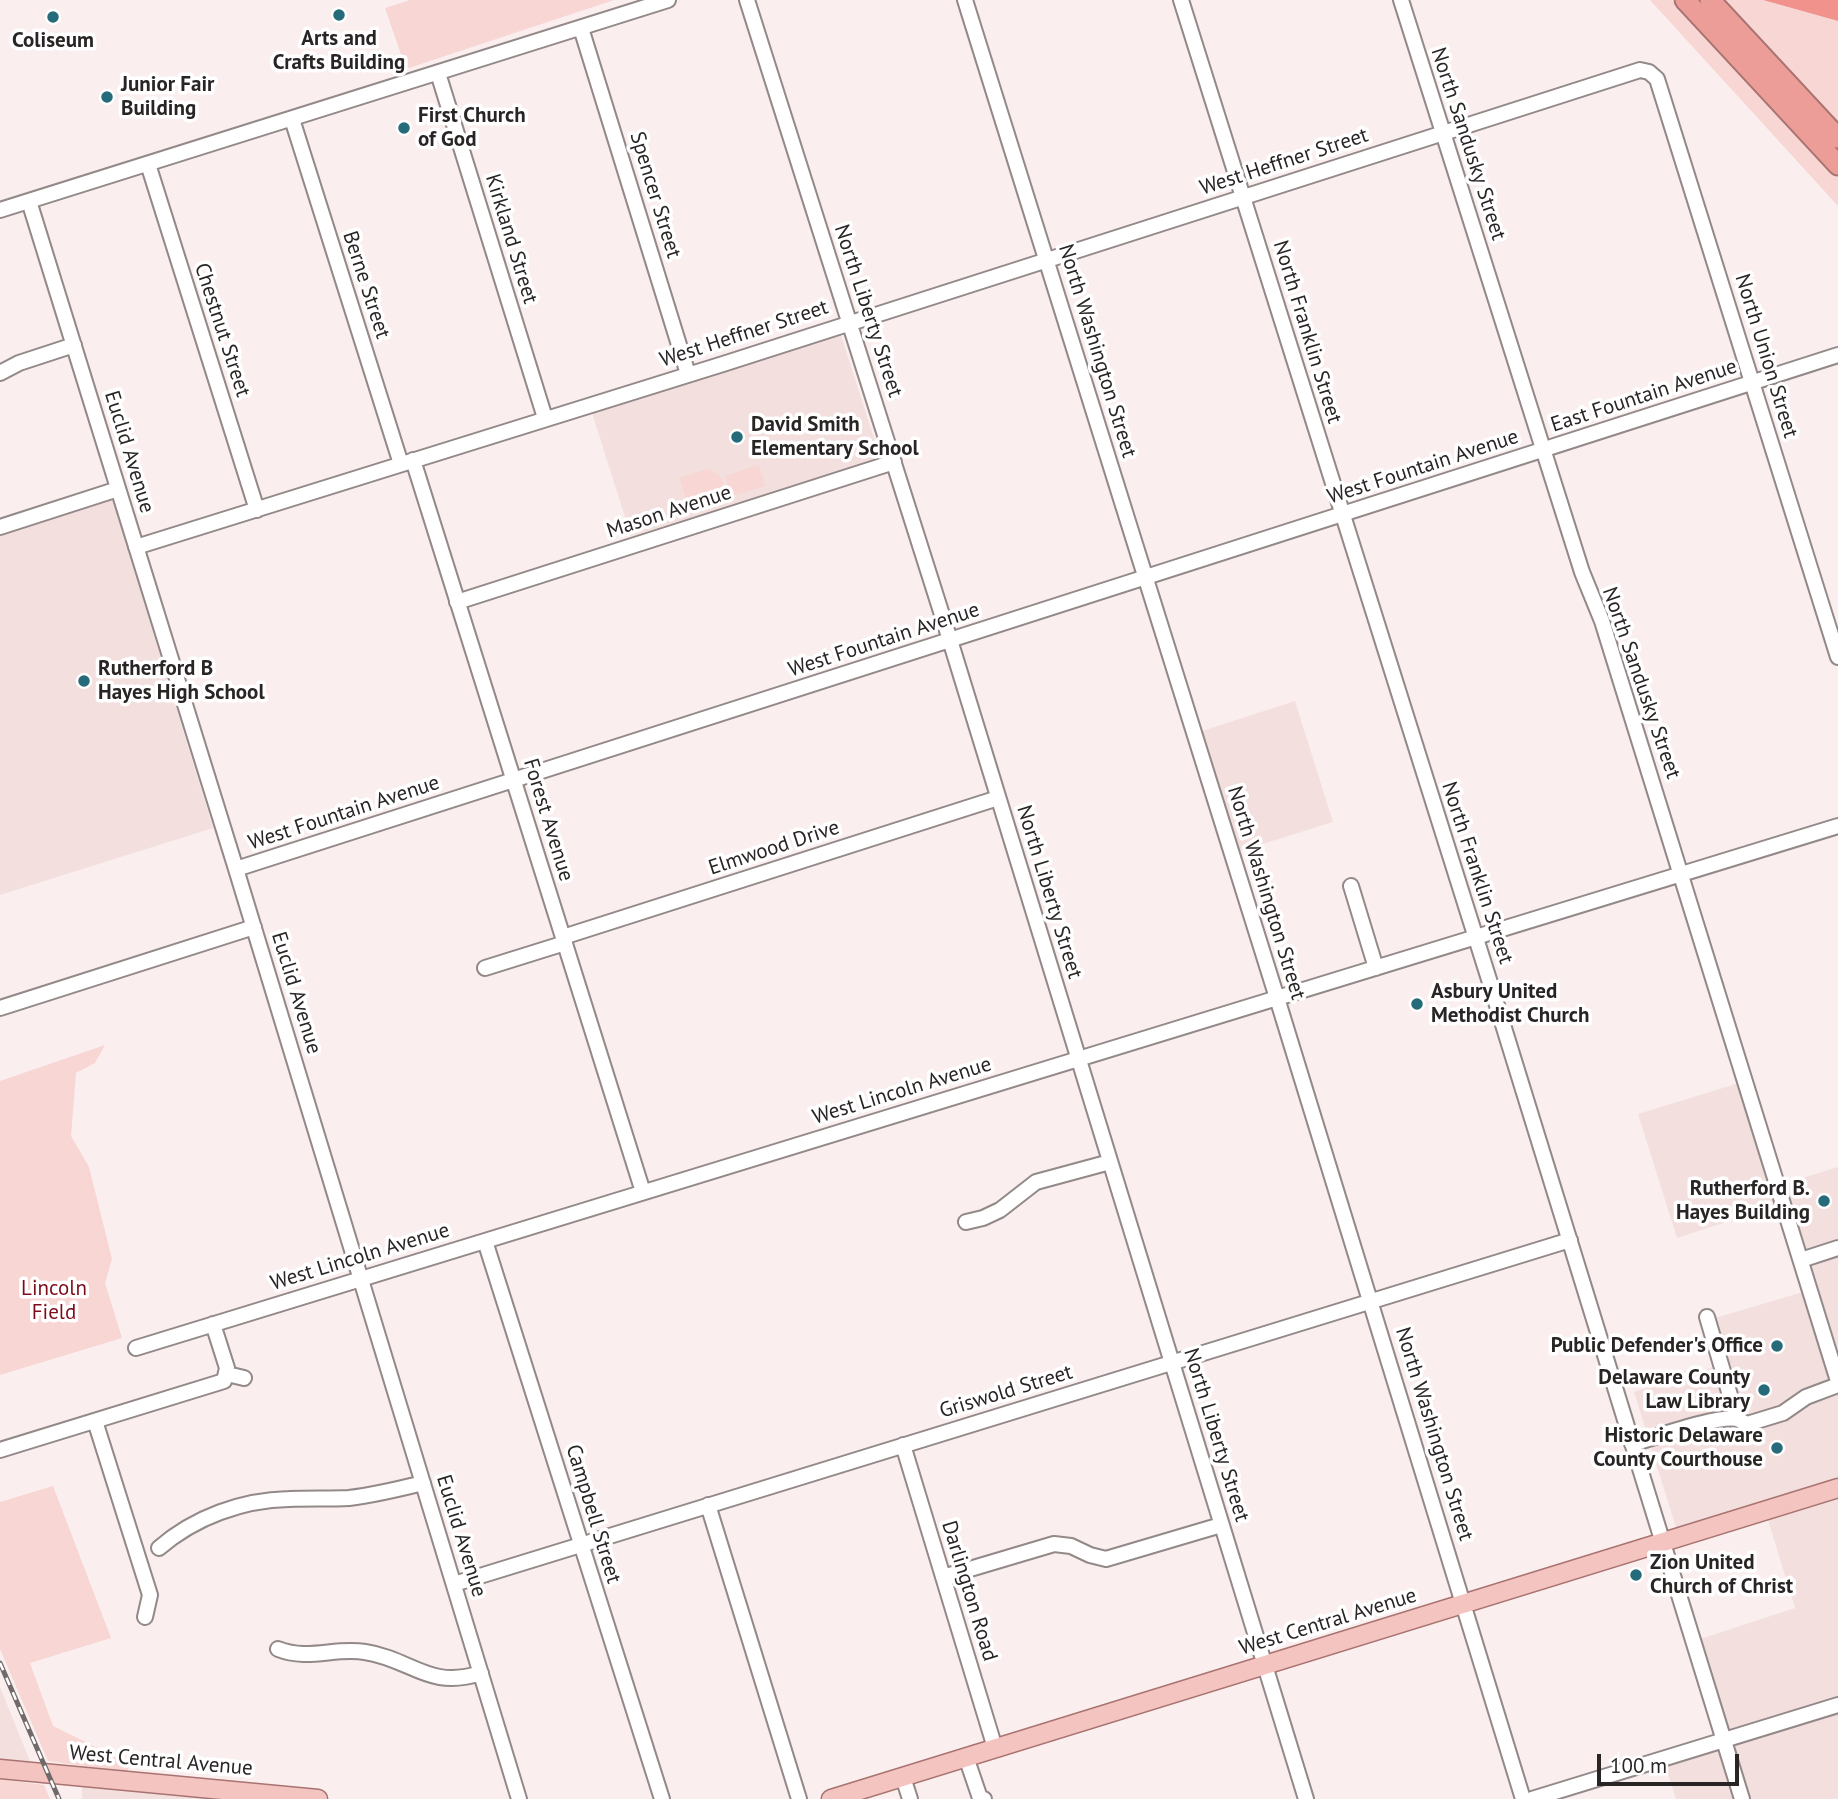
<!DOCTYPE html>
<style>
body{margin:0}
#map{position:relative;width:1838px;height:1799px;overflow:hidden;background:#faefee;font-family:"PT Sans",sans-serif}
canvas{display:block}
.scale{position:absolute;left:1597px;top:1754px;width:142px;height:32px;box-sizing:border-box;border:4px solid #292525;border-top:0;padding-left:9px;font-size:21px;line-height:24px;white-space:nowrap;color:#292525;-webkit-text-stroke:5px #fff;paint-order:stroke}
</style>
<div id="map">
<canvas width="1838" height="1799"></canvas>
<div class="scale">100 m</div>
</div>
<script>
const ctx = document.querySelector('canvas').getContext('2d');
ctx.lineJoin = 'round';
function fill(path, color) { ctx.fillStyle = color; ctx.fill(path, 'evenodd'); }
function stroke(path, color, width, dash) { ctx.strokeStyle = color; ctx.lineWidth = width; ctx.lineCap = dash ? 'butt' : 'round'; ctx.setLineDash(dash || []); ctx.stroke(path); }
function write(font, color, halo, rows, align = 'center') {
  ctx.font = font + ' "PT Sans",sans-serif'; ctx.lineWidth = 7; ctx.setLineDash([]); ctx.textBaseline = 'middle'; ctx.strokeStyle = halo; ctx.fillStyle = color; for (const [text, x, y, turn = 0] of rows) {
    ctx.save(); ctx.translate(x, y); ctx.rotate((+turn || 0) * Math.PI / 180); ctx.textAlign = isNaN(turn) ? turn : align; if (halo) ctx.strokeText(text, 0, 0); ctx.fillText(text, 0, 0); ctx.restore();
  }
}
const built = new Path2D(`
 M 840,332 L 881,460 L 631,536 L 592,413 Z
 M 112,498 L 213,828 L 0,895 L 0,534 Z
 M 1295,701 L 1333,822 L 1237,852 L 1199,732 Z
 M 1749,1080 L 1783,1184 L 1838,1167 L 1838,1799 L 1676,1799 L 1665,1765 L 1725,1747 L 1691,1642 L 1795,1608 L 1764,1507 L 1678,1534 L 1634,1392 L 1717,1366 L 1705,1321 L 1803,1292 L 1775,1206 L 1677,1238 L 1638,1114 Z
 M 0,1687 L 30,1761 L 0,1759 Z
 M 82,1766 L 263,1788 L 262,1799 L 82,1799 Z`);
const green = new Path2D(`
 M 410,0 L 614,0 L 406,69 L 385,8 Z
 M 1650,0 L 1672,0 L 1838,178 L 1838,206 Z
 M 1722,0 L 1763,0 L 1838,21 L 1838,125 Z
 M 759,465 L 765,486 L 731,496 L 725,476 Z
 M 706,469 C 723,471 724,486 728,501 L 707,507 L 705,504 L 689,509 L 680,478 Z
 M 105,1045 L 95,1063 L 76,1073 L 71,1136 L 89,1167 L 112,1259 L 105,1283 L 122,1338 L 0,1375 L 0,1081 Z
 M 53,1486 L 111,1638 L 30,1663 L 53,1726 L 130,1764 L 127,1772 L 48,1761 L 0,1649 L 0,1502 Z
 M 0,1779 L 44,1785 L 50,1799 L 0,1799 Z`);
const water = new Path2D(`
 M 1763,0 L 1838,0 L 1838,21 Z`);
const minor = new Path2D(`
 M 747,0 L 950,640 L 1306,1799
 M 965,0 L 1277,998 L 1523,1799
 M 1181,0 L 1492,989 L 1742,1799
 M 1401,0 L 1582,572 L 1602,621 L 1838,1381
 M 581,28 L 688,374
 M 438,73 L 545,418
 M 292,119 L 401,464
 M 148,164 L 257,510
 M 29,201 L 236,869 L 519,1799
 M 0,210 L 668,0
 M 0,373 L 19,363 L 74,345
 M 413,460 L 643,1192
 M 0,527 L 118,489
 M 136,547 L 723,364 L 1640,70 L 1649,72 L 1657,79 L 1838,657
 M 457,602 L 894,462
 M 236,869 L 1838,355
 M 1351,886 L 1376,968
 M 563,937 L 998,798
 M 485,968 L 565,943
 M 0,1008 L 254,927
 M 966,1222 L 983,1218 L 1000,1210 L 1036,1182 L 1110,1162
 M 485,1241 L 662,1799
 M 1801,1260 L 1838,1248
 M 1707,1317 L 1737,1419
 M 136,1348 L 1838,826
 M 227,1374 L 244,1378
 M 95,1421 L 150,1595 L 145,1617
 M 1632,1444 C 1654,1438 1717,1415 1737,1419 C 1738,1419 1745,1423 1747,1424 L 1783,1413 L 1806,1397 L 1838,1385
 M 903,1445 L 995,1748
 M 0,1450 L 224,1381 L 227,1368 L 213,1324
 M 708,1505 L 799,1799
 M 159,1548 C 195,1517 242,1500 289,1499 C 309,1498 329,1499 349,1498 C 374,1495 399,1489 423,1483
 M 943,1577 L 1054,1544 L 1071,1546 L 1090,1555 L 1106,1559 L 1221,1525
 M 454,1584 L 1570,1240
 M 278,1649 C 308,1661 335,1647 365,1652 C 412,1659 428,1690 481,1673
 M 966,1757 L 980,1798 L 984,1799
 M 903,1777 L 910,1799
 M 1532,1799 L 1838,1705`);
const major = new Path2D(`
 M 0,1769 L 318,1799
 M 831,1799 L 1838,1488`);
const highway = new Path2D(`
 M 1685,0 L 1838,165
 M 1710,0 L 1838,138`);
const rail = new Path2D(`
 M 0,1663 L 59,1799`);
const markers = [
 [339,15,7,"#256b7a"],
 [53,17,7,"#256b7a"],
 [107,97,7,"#256b7a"],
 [404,128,7,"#256b7a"],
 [737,437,7,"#256b7a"],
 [84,681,7,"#256b7a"],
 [1417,1004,7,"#256b7a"],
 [1824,1201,7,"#256b7a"],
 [1777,1346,7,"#256b7a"],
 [1764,1390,7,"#256b7a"],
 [1777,1448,7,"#256b7a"],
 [1636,1575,7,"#256b7a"]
];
const poiNames = [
 ["Arts and",339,39,"center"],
 ["Crafts Building",339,63,"center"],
 ["Coliseum",53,41,"center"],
 ["Junior Fair",121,85],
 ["Building",121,109],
 ["First Church",418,116],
 ["of God",418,140],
 ["David Smith",751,425],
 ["Elementary School",751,449],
 ["Rutherford B",98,669],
 ["Hayes High School",98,693],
 ["Asbury United",1431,992],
 ["Methodist Church",1431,1016],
 ["Rutherford B.",1810,1189,"right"],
 ["Hayes Building",1810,1213,"right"],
 ["Public Defender's Office",1763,1346,"right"],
 ["Delaware County",1750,1378,"right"],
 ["Law Library",1750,1402,"right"],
 ["Historic Delaware",1763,1436,"right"],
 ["County Courthouse",1763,1460,"right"],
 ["Zion United",1650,1563],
 ["Church of Christ",1650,1587]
];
const streetNames = [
 ["North Sandusky Street",1468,144,72],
 ["West Heffner Street",1284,162,-18],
 ["Spencer Street",655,195,73],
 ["Kirkland Street",511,239,73],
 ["Berne Street",366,285,72],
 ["North Liberty Street",868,311,72],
 ["Chestnut Street",222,330,72],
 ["North Franklin Street",1307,332,73],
 ["West Heffner Street",744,334,-18],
 ["North Washington Street",1097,351,73],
 ["North Union Street",1766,356,73],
 ["East Fountain Avenue",1644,396,-18],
 ["Euclid Avenue",129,452,73],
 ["West Fountain Avenue",1423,467,-18],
 ["Mason Avenue",669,512,-18],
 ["West Fountain Avenue",884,640,-18],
 ["North Sandusky Street",1641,683,71],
 ["West Fountain Avenue",344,813,-18],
 ["Forest Avenue",548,820,73],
 ["Elmwood Drive",774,848,-18],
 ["North Franklin Street",1477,873,72],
 ["North Liberty Street",1049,892,73],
 ["North Washington Street",1266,893,73],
 ["Euclid Avenue",296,993,73],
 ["West Lincoln Avenue",902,1091,-17],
 ["West Lincoln Avenue",360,1257,-17],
 ["Griswold Street",1006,1392,-17],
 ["North Washington Street",1434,1434,73],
 ["North Liberty Street",1216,1435,73],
 ["Campbell Street",593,1514,73],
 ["Euclid Avenue",461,1536,73],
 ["Darlington Road",969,1591,73],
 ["West Central Avenue",1328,1622,-17],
 ["West Central Avenue",161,1761,5]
];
const parkNames = [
 ["Lincoln",54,1289],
 ["Field",54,1313]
];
fill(built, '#f3dfde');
fill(green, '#f7d6d3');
fill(water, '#f1928d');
stroke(minor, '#928988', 18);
stroke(major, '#a87370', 21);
stroke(highway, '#a87370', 23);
stroke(minor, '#fff', 14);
stroke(major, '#f4c4c1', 18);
stroke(highway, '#ed9d98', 19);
stroke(rail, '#706a6a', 5);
stroke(rail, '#fff', 2.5, [8]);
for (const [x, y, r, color] of markers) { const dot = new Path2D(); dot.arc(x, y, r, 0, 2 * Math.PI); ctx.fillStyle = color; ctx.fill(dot); stroke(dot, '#fff', 2.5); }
write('bold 21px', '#292525', '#fff', poiNames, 'left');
write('21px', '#292525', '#fff', streetNames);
write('21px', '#7e0b19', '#fff', parkNames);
</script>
